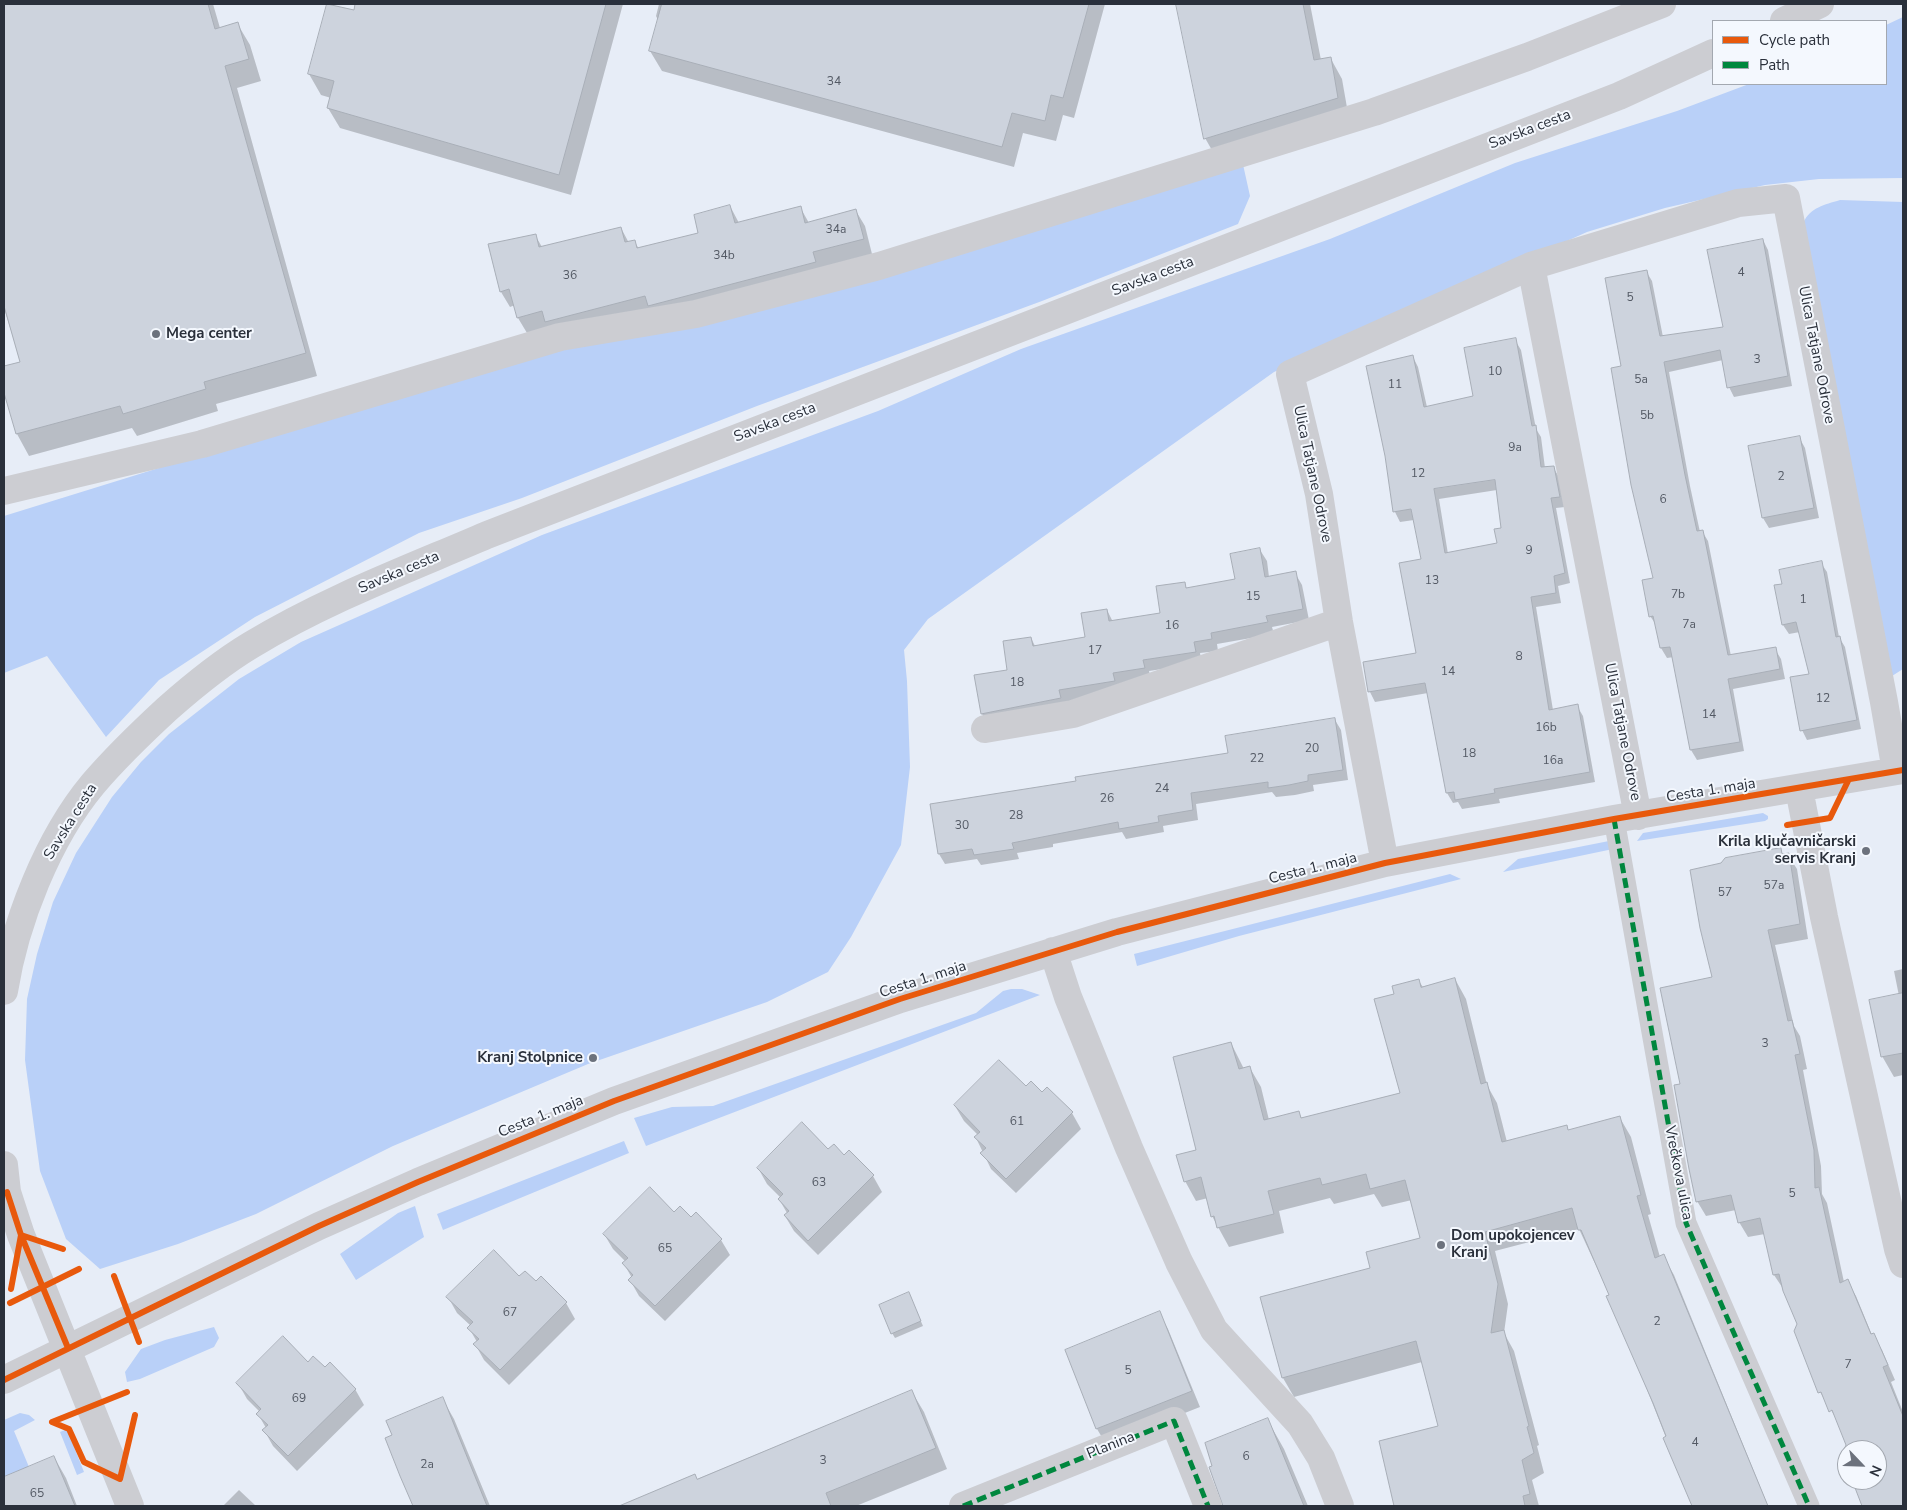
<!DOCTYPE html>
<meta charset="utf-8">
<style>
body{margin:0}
#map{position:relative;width:1907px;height:1510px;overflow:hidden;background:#e7edf7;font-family:"Nunito Sans",sans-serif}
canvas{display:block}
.frame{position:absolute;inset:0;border:5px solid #2a303b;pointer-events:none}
.legend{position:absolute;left:1712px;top:20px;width:175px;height:65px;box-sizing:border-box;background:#f4f8fe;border:1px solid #a3a8b0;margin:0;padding:6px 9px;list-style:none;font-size:15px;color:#2a303b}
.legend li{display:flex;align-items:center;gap:10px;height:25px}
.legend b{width:25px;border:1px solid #a3a8b0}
.north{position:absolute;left:1837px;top:1440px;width:50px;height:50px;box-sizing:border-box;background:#f4f8fe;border:1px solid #a3a8b0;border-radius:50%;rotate:114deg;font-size:14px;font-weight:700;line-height:20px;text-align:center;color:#2a303b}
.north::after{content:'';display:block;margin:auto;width:18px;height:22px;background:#6c727d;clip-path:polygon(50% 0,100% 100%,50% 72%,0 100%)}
</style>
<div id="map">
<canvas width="1907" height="1510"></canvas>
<div class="frame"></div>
<ul class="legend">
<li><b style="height:6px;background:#e8590c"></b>Cycle path</li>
<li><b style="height:6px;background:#00873e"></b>Path</li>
</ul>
<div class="north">N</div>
</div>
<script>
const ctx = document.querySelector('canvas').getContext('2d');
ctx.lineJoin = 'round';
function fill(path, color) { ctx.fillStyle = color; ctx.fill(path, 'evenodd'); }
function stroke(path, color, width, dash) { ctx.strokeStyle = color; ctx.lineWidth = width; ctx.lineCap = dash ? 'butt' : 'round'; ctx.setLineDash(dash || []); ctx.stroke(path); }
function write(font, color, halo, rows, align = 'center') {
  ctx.font = font + ' "Nunito Sans",sans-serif'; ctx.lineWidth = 4; ctx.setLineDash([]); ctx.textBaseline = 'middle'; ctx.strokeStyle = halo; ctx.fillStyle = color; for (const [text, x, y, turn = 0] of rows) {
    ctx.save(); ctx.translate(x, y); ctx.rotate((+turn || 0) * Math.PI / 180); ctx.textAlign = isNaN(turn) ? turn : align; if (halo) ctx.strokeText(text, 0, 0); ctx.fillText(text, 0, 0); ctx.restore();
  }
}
const green = new Path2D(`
 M 1903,17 L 1903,178 L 1819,179 L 1765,185 L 1665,208 L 1587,232 L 1274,372 L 928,619 L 904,650 L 907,681 L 910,767 L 901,845 L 851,937 L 828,972 L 767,1002 L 588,1064 L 393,1146 L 256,1214 L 178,1244 L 100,1269 L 66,1239 L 40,1171 L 25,1060 L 27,999 L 37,954 L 53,902 L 76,853 L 112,797 L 141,762 L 169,734 L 239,679 L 301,642 L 542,535 L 878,411 L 1021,349 L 1330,239 L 1515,163 L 1677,111 L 1749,84 L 1886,84 L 1886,25 Z
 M 1242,160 L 1250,196 L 1238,224 L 1042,301 L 757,406 L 522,498 L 419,533 L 255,617 L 159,680 L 106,737 L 47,656 L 4,673 L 4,516 L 349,409 Z
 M 1840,200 L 1903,202 L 1903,669 L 1892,676 L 1803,223 C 1811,207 1824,205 1840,200 Z
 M 1763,813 L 1768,816 L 1768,819 L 1765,821 L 1637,841 L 1643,833 Z
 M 1609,841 L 1613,849 L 1503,872 L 1518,859 Z
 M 1450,874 L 1461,879 L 1239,936 L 1137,966 L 1134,954 Z
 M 1011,989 L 1022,989 L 1040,995 L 646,1146 L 634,1118 L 672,1107 L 713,1106 L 976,1013 L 1003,991 Z
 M 624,1141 L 629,1153 L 443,1230 L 437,1214 Z
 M 415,1206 L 424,1237 L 356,1280 L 340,1254 L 398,1213 Z
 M 214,1327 L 219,1338 L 214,1347 L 140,1379 L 127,1382 L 125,1372 L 141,1349 L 165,1340 Z
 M 20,1413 L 29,1415 L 35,1420 L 14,1431 L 29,1467 L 4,1477 L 4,1420 Z
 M 67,1429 L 84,1472 L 77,1475 L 60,1432 Z`);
const shadow = new Path2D(`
 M 4,4 L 213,4 L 220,28 L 237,23 L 250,45 L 261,81 L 237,88 L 317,376 L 216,404 L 218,411 L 137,436 L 132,428 L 29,456 L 17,434 L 4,388 L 4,367 L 21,363 L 4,308 Z
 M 328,4 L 330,4 L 339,20 L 346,44 L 357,4 L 623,4 L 571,195 L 340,128 L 328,108 L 331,98 L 321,95 L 309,74 Z
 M 659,4 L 1105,4 L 1074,118 L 1063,115 L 1056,141 L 1023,133 L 1014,167 L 662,71 L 650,51 L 658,20 L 656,16 Z
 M 1178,4 L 1310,4 L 1321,60 L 1331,59 L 1342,79 L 1349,119 L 1217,159 L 1205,138 Z
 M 730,206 L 739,223 L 800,207 L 809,223 L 856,211 L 865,226 L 872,254 L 824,277 L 527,333 L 518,318 L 515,305 L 510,307 L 501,292 L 535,235 L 542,247 L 621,228 L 629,243 L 634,241 L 639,249 L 700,234 Z
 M 1763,240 L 1768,250 L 1792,386 L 1734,397 L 1729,387 L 1723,360 L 1669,372 L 1690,486 L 1700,532 L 1702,531 L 1708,541 L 1731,656 L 1775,649 L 1781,659 L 1785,679 L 1733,689 L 1744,751 L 1697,760 L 1691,750 L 1674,657 L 1667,658 L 1661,648 L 1657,626 L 1650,616 L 1654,579 L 1623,367 L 1646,271 L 1652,281 L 1663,337 L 1725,328 Z
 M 1515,340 L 1521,350 L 1536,429 L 1541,437 L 1545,468 L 1553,467 L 1559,477 L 1565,507 L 1556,508 L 1570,583 L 1558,586 L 1561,603 L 1536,607 L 1553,710 L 1577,706 L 1583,716 L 1595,782 L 1499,799 L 1500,803 L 1462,809 L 1458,802 L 1453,803 L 1447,793 L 1428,693 L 1375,702 L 1370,692 L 1418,654 L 1422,560 L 1414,520 L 1400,522 L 1395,512 L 1413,357 L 1418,367 L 1427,407 L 1475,397 ZM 1497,490 L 1502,529 L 1498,544 L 1448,554 L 1439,499 Z
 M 1799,437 L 1805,448 L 1819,518 L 1769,528 L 1763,518 Z
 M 1260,550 L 1267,561 L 1269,577 L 1295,573 L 1302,585 L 1309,620 L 1272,627 L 1274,634 L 1217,644 L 1218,651 L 1200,653 L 1202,663 L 1149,671 L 1151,680 L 1120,693 L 989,726 L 982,714 L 976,676 L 1009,671 L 1031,638 L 1035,646 L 1087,638 L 1107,610 L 1113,622 L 1162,614 L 1184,583 L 1187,589 L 1236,580 Z
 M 1821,563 L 1827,572 L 1839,637 L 1845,647 L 1861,729 L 1807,740 L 1802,730 L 1810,675 L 1800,632 L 1789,634 L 1783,625 L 1776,586 L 1783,585 Z
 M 1335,720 L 1341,730 L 1348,780 L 1313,785 L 1314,791 L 1295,795 L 1276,797 L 1272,792 L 1196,804 L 1198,820 L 1163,826 L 1164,832 L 1126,839 L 1122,832 L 1053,844 L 1053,847 L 1017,853 L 1019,859 L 981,865 L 977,859 L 945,864 L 939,854 L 932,805 L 1078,782 L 1229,754 Z
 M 1780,850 L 1784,855 L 1788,855 L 1797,869 L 1808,939 L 1775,945 L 1794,1026 L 1800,1036 L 1807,1069 L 1803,1070 L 1821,1166 L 1822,1194 L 1827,1203 L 1844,1282 L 1847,1281 L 1856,1296 L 1872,1335 L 1882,1350 L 1895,1380 L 1891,1382 L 1903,1412 L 1903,1506 L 1863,1506 L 1853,1480 L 1877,1480 L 1877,1450 L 1847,1450 L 1847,1465 L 1843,1455 L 1848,1445 L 1840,1425 L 1820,1392 L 1798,1324 L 1784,1290 L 1774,1275 L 1765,1234 L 1748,1237 L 1739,1222 L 1736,1210 L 1706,1216 L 1697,1201 L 1682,1085 L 1713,978 Z
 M 1903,969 L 1903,1075 L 1894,1077 L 1882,1056 L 1899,996 L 1894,971 Z
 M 1455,979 L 1466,999 L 1487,1085 L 1497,1103 L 1507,1142 L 1566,1126 L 1569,1131 L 1620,1118 L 1631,1137 L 1651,1214 L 1648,1215 L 1660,1257 L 1663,1256 L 1674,1275 L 1768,1506 L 1693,1506 L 1610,1296 L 1579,1229 L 1495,1251 L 1508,1304 L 1504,1333 L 1514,1351 L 1539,1445 L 1537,1446 L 1544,1473 L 1532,1480 L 1539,1506 L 1395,1506 L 1380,1442 L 1439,1427 L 1422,1362 L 1294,1397 L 1283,1378 L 1262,1298 L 1372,1269 L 1422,1239 L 1412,1200 L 1382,1207 L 1374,1194 L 1334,1204 L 1330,1198 L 1279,1211 L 1284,1233 L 1229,1247 L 1212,1216 L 1208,1198 L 1196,1201 L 1185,1181 L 1198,1151 L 1231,1043 L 1244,1069 L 1250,1068 L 1261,1087 L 1269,1120 L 1299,1113 L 1302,1119 L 1401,1093 L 1396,995 L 1418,980 L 1423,987 Z
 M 1026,1088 L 1042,1094 L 1072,1113 L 1081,1129 L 1016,1193 L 991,1169 L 976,1138 L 978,1135 L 964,1121 L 955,1106 Z
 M 828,1150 L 844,1157 L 849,1152 L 873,1176 L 882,1192 L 818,1255 L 794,1231 L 785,1216 L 787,1213 L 779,1199 L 781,1198 L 767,1184 L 758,1168 Z
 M 674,1213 L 691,1219 L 696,1214 L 721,1240 L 730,1255 L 665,1321 L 639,1296 L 630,1280 L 632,1278 L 624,1264 L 626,1262 L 613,1249 L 604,1234 Z
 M 519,1278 L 536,1283 L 541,1278 L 566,1303 L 575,1319 L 509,1385 L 484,1360 L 475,1344 L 477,1342 L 469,1328 L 471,1326 L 457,1313 L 448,1297 Z
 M 911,1299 L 923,1326 L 895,1338 L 892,1333 Z
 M 1159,1313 L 1168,1329 L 1200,1407 L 1106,1444 L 1097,1429 Z
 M 308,1363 L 355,1389 L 364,1405 L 297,1471 L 273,1446 L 264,1430 L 266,1428 L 258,1414 L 260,1412 L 247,1399 L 238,1383 Z
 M 912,1392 L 924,1412 L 947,1469 L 856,1506 L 634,1506 Z
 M 442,1398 L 454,1419 L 490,1506 L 414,1506 L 387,1439 Z
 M 1267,1419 L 1284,1449 L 1308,1506 L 1229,1506 L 1208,1453 Z
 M 54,1457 L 66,1478 L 77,1506 L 4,1506 L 4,1478 Z
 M 239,1490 L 256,1506 L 223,1506 Z`);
const building = new Path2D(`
 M 4,4 L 208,4 L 215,29 L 238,22 L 249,59 L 225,66 L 306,353 L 204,382 L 206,389 L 123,414 L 120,406 L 16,434 L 4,393 L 4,366 L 20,362 L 4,306 Z
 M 327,4 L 354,10 L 355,4 L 606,4 L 559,175 L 327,108 L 334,81 L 308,74 Z
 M 662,4 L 1089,4 L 1063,98 L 1051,95 L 1045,121 L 1012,113 L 1002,147 L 649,51 Z
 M 1176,4 L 1303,4 L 1314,60 L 1331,57 L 1338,98 L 1204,139 Z
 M 730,205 L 735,223 L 801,206 L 805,223 L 856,209 L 864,239 L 813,252 L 816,262 L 648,306 L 645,296 L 545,322 L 542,311 L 517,318 L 509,289 L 500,292 L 488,244 L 536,234 L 539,247 L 621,227 L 625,242 L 635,240 L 637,248 L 698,233 L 694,215 Z
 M 1763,239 L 1788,376 L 1727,388 L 1720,350 L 1664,362 L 1685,475 L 1697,531 L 1703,530 L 1728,655 L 1776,647 L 1780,669 L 1728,679 L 1740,742 L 1690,750 L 1670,647 L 1660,648 L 1653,616 L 1649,617 L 1642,580 L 1653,578 L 1631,485 L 1611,368 L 1621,366 L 1605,278 L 1647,270 L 1660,336 L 1723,327 L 1707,250 Z
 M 1516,338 L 1532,426 L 1536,425 L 1541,467 L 1554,466 L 1560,497 L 1551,498 L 1565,573 L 1554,576 L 1556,593 L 1531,597 L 1549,710 L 1578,704 L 1590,772 L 1494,789 L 1495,793 L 1455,800 L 1454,792 L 1446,793 L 1425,683 L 1368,692 L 1363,662 L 1416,653 L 1399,563 L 1421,559 L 1411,509 L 1393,512 L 1385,456 L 1366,366 L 1413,355 L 1424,407 L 1473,396 L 1464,348 ZM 1495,480 L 1501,528 L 1494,529 L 1497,543 L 1445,553 L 1434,489 Z
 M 1800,436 L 1814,508 L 1762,518 L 1748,446 Z
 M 1260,548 L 1265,577 L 1296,571 L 1303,609 L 1266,616 L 1268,622 L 1211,633 L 1212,639 L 1194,642 L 1196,652 L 1143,660 L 1145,668 L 1113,673 L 1115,681 L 1059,690 L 1061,698 L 981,714 L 974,675 L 1007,670 L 1003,641 L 1031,637 L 1033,646 L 1085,637 L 1081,613 L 1107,609 L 1109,621 L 1160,613 L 1156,586 L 1185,582 L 1186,588 L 1235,579 L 1230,554 Z
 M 1822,561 L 1836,637 L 1840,636 L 1857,720 L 1800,731 L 1790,677 L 1809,674 L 1796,622 L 1782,625 L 1774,585 L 1782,584 L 1779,570 Z
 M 1335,718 L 1343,770 L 1308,775 L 1308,781 L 1289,785 L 1268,788 L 1268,782 L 1191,793 L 1193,810 L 1158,816 L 1159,822 L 1119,829 L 1118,822 L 1012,843 L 1014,849 L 974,855 L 972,849 L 938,854 L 930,804 L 1076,781 L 1075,777 L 1228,753 L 1225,736 Z
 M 1781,848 L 1782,854 L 1789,853 L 1800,924 L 1768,930 L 1788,1021 L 1792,1020 L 1800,1054 L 1795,1055 L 1814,1150 L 1815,1188 L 1819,1187 L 1840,1283 L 1848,1279 L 1871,1334 L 1874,1333 L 1888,1365 L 1883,1367 L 1903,1416 L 1903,1506 L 1862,1506 L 1852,1480 L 1877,1480 L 1877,1450 L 1847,1450 L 1847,1468 L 1842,1455 L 1846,1445 L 1832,1410 L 1829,1412 L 1821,1392 L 1818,1393 L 1794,1331 L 1797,1324 L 1783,1291 L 1779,1274 L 1773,1275 L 1760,1218 L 1738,1223 L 1731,1195 L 1696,1202 L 1689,1169 L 1674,1085 L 1680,1084 L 1660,988 L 1712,977 L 1700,928 L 1690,870 L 1721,863 L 1725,858 Z
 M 1455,978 L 1481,1084 L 1487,1082 L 1502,1142 L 1567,1125 L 1568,1130 L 1620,1116 L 1641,1195 L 1637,1196 L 1655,1258 L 1664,1254 L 1768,1506 L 1692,1506 L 1663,1438 L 1666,1436 L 1653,1403 L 1606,1296 L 1609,1295 L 1581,1230 L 1578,1230 L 1572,1208 L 1485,1232 L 1498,1284 L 1491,1333 L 1504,1330 L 1529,1426 L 1527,1427 L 1534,1453 L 1522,1460 L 1530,1494 L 1523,1496 L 1525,1506 L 1394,1506 L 1379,1441 L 1438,1426 L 1416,1341 L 1282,1378 L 1260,1297 L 1370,1268 L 1366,1252 L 1420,1238 L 1405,1180 L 1370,1189 L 1366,1174 L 1322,1185 L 1320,1178 L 1268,1191 L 1274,1214 L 1217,1228 L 1214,1216 L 1211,1217 L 1201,1177 L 1184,1182 L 1176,1155 L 1196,1150 L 1173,1057 L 1231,1042 L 1239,1069 L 1250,1066 L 1264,1120 L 1299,1111 L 1301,1118 L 1400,1093 L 1374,999 L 1394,994 L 1392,986 L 1419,979 L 1421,987 Z
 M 1903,993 L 1903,1053 L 1881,1057 L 1869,1000 Z
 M 999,1060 L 1026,1086 L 1031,1081 L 1042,1092 L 1047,1087 L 1073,1112 L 1006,1179 L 980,1153 L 986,1148 L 974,1137 L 980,1132 L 954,1105 Z
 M 802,1122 L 828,1149 L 834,1144 L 844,1155 L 849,1150 L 874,1175 L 808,1241 L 784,1215 L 789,1211 L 778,1199 L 783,1194 L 757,1168 Z
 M 650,1187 L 674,1212 L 680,1206 L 691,1217 L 696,1212 L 722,1239 L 655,1306 L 628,1280 L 633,1275 L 622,1263 L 628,1258 L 603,1234 Z
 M 494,1250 L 519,1276 L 525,1271 L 536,1281 L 541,1276 L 567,1302 L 500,1370 L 473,1344 L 479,1339 L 467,1328 L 473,1322 L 446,1297 Z
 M 909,1292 L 921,1321 L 891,1334 L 879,1305 Z
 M 1160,1311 L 1192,1391 L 1096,1429 L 1065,1350 Z
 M 283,1336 L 308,1362 L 313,1356 L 325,1367 L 330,1362 L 356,1389 L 288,1456 L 262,1430 L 268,1425 L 256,1414 L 261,1409 L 236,1383 Z
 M 912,1390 L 936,1448 L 826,1493 L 831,1506 L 619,1506 L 695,1474 L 697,1479 Z
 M 443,1397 L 459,1437 L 487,1506 L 413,1506 L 400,1476 L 385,1438 L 392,1435 L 386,1421 Z
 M 1268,1418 L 1304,1506 L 1223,1506 L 1209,1467 L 1212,1466 L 1205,1443 Z
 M 54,1456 L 75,1506 L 4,1506 L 4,1477 Z`);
const pedestrian = new Path2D(`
 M 1614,819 L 1686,1223 L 1809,1506`);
const minor = new Path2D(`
 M 1784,21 L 1820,4
 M 4,491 L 202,444 L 560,337 L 696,314 L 879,266 L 1374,112 L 1527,57 L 1662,4
 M 985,729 L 1073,714 L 1339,622
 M 1799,789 L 1824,917 L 1898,1249 L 1903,1264
 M 1638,816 L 1531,266 L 1738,203 L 1786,198 L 1884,702 L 1896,771
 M 1385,863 L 1339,622 L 1319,494 L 1290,374 L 1531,266
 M 1053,951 L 1068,997 L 1129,1148 L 1179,1262 L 1214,1330 L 1300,1424 L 1321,1458 L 1340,1506
 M 4,991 C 15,922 48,838 93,784 C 116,757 141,733 167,709 C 193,686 221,663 251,645 C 325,600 408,569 487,535 L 1619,96 L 1713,53
 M 4,1165 L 7,1192 L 21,1235 L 130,1506
 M 4,1380 L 319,1226 L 418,1182 L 614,1101 L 900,999 L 1117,932 L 1385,863 L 1614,819 L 1903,770
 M 963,1506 L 1174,1421 L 1208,1506`);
const quiet = new Path2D(`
 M 1614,819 L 1686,1223 L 1809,1506
 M 963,1506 L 1174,1421 L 1208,1506`);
const cycleway = new Path2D(`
 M 1787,825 L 1830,818 L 1848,781
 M 7,1192 L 21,1235 L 68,1348
 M 114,1276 L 139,1342
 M 11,1289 L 21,1235 L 63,1249
 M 10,1303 L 79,1269
 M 4,1380 L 319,1226 L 418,1182 L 614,1101 L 900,999 L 1117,932 L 1385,863 L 1614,819 L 1903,770
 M 52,1422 L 69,1429 L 84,1462 L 120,1479 L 135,1415
 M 52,1422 L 127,1392`);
const markers = [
 [156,334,5,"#6c727d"],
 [1866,851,5,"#6c727d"],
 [593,1058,5,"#6c727d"],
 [1441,1245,5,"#6c727d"]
];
const numberNames = [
 ["34",834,82],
 ["34a",836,230],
 ["34b",724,256],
 ["4",1741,273],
 ["36",570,276],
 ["5",1630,298],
 ["3",1757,360],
 ["10",1495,372],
 ["5a",1641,380],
 ["11",1395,385],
 ["5b",1647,416],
 ["9a",1515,448],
 ["12",1418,474],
 ["2",1781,477],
 ["6",1663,500],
 ["9",1529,551],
 ["13",1432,581],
 ["7b",1678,595],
 ["15",1253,597],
 ["1",1803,600],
 ["7a",1689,625],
 ["16",1172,626],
 ["17",1095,651],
 ["8",1519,657],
 ["14",1448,672],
 ["18",1017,683],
 ["12",1823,699],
 ["14",1709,715],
 ["16b",1546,728],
 ["20",1312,749],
 ["18",1469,754],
 ["22",1257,759],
 ["16a",1553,761],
 ["24",1162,789],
 ["26",1107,799],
 ["28",1016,816],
 ["30",962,826],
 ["57a",1774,886],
 ["57",1725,893],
 ["3",1765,1044],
 ["61",1017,1122],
 ["63",819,1183],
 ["5",1792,1194],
 ["65",665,1249],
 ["67",510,1313],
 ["2",1657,1322],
 ["7",1848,1365],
 ["5",1128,1371],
 ["69",299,1399],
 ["4",1695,1443],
 ["6",1246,1457],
 ["3",823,1461],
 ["2a",427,1465],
 ["65",37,1494]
];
const streetNames = [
 ["Savska cesta",1530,130,-21],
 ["Savska cesta",1153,277,-21],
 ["Ulica Tatjane Odrove",1816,355,79],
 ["Savska cesta",775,423,-21],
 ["Ulica Tatjane Odrove",1312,474,78],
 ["Savska cesta",399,573,-23],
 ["Ulica Tatjane Odrove",1622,732,79],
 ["Cesta 1. maja",1711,791,-9],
 ["Savska cesta",71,822,-58],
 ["Cesta 1. maja",1313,869,-14],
 ["Cesta 1. maja",923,980,-18],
 ["Cesta 1. maja",541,1117,-22],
 ["Vrečkova ulica",1678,1173,79],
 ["Planina",1111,1446,-22]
];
const poiNames = [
 ["Mega center",166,334],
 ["Krila ključavničarski",1856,842,"right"],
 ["servis Kranj",1856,859,"right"],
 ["Kranj Stolpnice",583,1058,"right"],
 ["Dom upokojencev",1451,1236],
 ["Kranj",1451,1253]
];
fill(green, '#b9d0f8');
fill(shadow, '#0003');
fill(building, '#cdd3dd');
stroke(building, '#a8aeb7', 1);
stroke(pedestrian, '#cccdd2', 21);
stroke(minor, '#cccdd2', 28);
stroke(quiet, '#00873e', 5, [10, 5]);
stroke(cycleway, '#e8590c', 6);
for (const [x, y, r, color] of markers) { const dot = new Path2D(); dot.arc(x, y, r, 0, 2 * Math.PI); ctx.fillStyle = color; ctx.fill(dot); stroke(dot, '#f4f8fe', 2); }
write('12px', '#535964', null, numberNames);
write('15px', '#2a303b', '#f4f8fe', streetNames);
write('bold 15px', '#2a303b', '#f4f8fe', poiNames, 'left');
</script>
